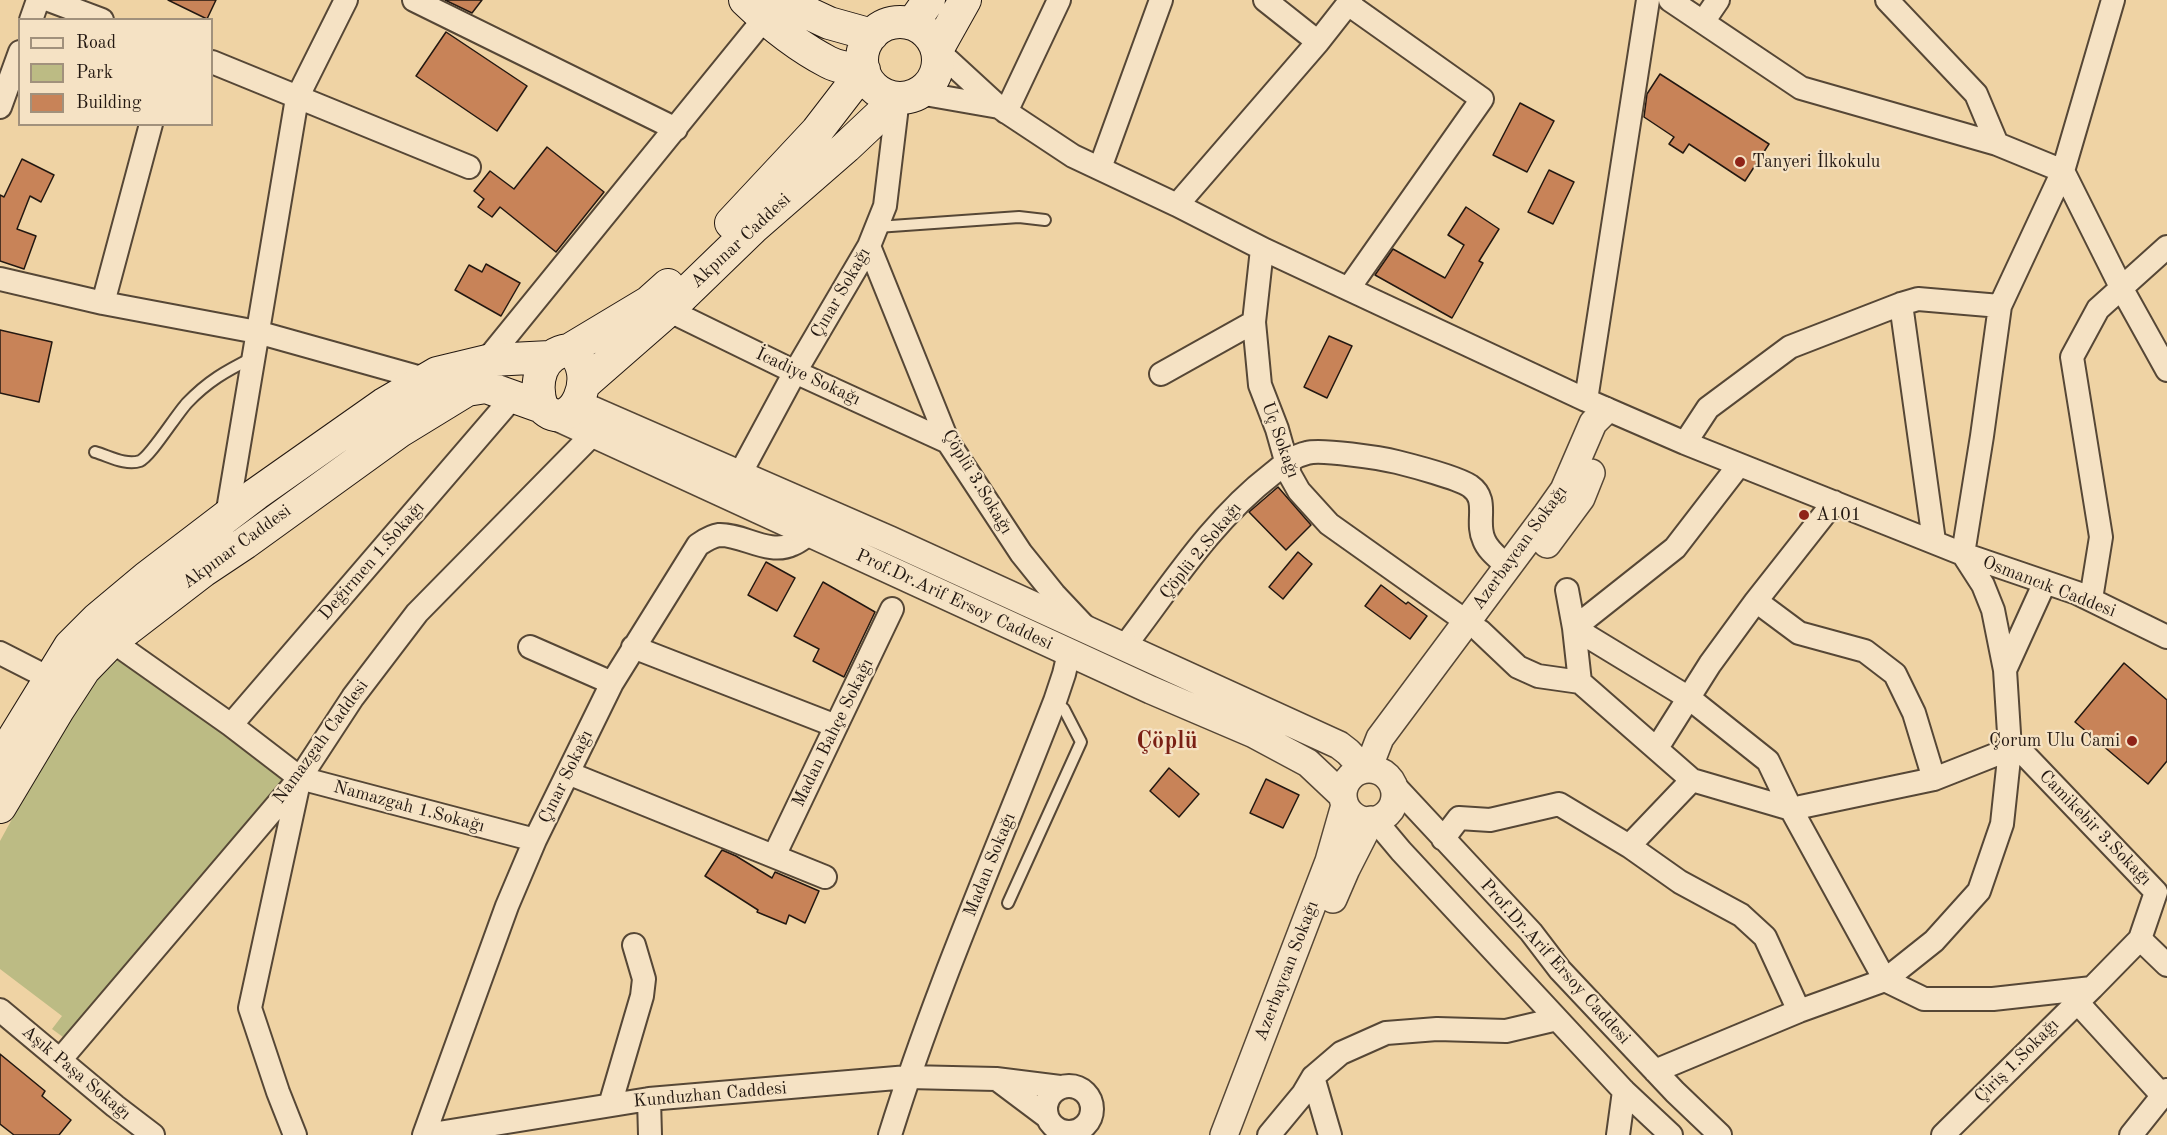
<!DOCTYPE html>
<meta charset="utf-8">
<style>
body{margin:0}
#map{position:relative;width:2167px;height:1135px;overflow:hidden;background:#efd3a4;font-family:"Old Standard TT",serif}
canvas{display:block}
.legend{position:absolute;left:18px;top:18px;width:195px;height:108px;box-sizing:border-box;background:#f5e2c4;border:2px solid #a1917c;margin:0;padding:8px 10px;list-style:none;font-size:18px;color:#231811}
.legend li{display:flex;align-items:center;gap:12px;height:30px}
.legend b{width:30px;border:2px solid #a1917c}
</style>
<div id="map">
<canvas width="2167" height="1135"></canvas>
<ul class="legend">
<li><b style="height:8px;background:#f5e2c4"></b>Road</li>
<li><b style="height:16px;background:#bcbb84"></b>Park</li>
<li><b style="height:16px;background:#c88358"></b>Building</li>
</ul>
</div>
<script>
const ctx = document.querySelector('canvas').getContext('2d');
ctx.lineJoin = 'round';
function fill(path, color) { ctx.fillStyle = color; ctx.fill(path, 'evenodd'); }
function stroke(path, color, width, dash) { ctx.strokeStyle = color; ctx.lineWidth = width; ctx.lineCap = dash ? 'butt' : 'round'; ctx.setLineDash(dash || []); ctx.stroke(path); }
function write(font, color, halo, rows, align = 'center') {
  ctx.font = font + ' "Old Standard TT",serif'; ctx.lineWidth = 4.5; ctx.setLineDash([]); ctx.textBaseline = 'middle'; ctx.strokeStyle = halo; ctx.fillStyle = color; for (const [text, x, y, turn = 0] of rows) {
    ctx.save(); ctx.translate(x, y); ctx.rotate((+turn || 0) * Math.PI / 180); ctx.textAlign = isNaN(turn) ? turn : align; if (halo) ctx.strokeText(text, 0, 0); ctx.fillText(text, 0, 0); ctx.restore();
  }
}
const green = new Path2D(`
 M 114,652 L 285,779 L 81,1028 L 63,1037 L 52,1029 L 62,1016 L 0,969 L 0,841 L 76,702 Z`);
const building = new Path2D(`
 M 168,0 L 216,0 L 207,19 Z
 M 445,0 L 482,0 L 472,13 Z
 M 446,32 L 527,86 L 497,131 L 416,76 Z
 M 1660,74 L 1769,144 L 1745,181 L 1689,144 L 1683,153 L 1669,144 L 1674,137 L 1644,117 L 1647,94 Z
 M 1520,103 L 1554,121 L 1527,172 L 1493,155 Z
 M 547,147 L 604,192 L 556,252 L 500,207 L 492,217 L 478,207 L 484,199 L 474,191 L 490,171 L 514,189 Z
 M 22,159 L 54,175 L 41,202 L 30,196 L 17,229 L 36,236 L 24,269 L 0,261 L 0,195 L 4,197 Z
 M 1549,170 L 1574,182 L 1553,224 L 1528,212 Z
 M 1466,207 L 1499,229 L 1479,261 L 1483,263 L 1452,318 L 1375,275 L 1393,249 L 1445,278 L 1464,245 L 1448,235 Z
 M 486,264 L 520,283 L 501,316 L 455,290 L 469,265 L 482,272 Z
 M 0,330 L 52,342 L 39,402 L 0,393 Z
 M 1329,336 L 1352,346 L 1327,398 L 1304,387 Z
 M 1278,487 L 1311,525 L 1286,550 L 1249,512 Z
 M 1298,552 L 1312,564 L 1283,599 L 1269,587 Z
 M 766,562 L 795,578 L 777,611 L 748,595 Z
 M 823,582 L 875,612 L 844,677 L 813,661 L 819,649 L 794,636 Z
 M 1381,585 L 1406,604 L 1408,602 L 1427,616 L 1410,639 L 1365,606 Z
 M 2124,663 L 2167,700 L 2167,761 L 2148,784 L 2075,722 Z
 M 1169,768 L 1199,794 L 1179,817 L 1150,791 Z
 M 1266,779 L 1299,795 L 1283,828 L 1250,813 Z
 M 722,850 L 736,856 L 772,878 L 775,872 L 819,891 L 805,923 L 789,915 L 786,924 L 757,912 L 758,910 L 705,876 Z
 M 0,1054 L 45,1091 L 42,1096 L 71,1120 L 59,1135 L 14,1135 L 0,1124 Z`);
const service = new Path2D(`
 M 877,227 L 1019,217 L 1045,220
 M 95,452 C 109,456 126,466 140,461 C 150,457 176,415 187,403 C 208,381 226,371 252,358
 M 1008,903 L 1081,742 L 1064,709 L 1055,702`);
const minor = new Path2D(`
 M 49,0 L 102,20
 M 414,0 L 676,129
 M 1265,0 L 1318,42
 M 1670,0 L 1801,88 L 1997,144 L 2063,171 L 2122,289 L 2167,370
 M 1887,0 L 1976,94 L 1997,144
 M 1348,4 L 1482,99 L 1349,288
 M 31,20 L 38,0
 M 1703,22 L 1718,0
 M 937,50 L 999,107 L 1073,156 L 1177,205 L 1265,250 L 1586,400 L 1685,443 L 1963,554 L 2077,593 L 2167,637
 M 212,62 L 469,167
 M 919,93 L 999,107
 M 0,107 L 20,52
 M 1006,112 L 1059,0
 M 1100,168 L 1161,0
 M 1177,205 L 1318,42 L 1351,0
 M 869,246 L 948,442 L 1021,553 L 1054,594 L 1086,628
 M 1262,249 L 1254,322 L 1260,385 L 1277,429 L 1290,475 L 1299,491 L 1329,524 L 1467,622
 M 0,279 L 103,303 L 257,332 L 425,379
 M 103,303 L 151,124
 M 1901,304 L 1934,541
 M 668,310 L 795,372 L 948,442
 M 486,361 L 764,19
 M 1161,374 L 1254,322
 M 1586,400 L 1648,0
 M 1685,443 L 1708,408 L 1790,347 L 1901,304 L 1918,299 L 2000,306
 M 1739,465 L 1675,548 L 1574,628 L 1689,698 L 1768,761 L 1791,809 L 1934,779 L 2010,749
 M 740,474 L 795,372 L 869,246 L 885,206 L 898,98
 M 227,516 L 297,98 L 346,0
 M 1963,554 L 1982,436 L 2000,306 L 2063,171 L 2113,0
 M 1567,590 L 1574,628 L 1580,682
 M 2091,599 L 2101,537 L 2072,357 L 2098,309 L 2167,247
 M 1756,601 L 1799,633 L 1865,651 L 1895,674 L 1914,713 L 1934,779
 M 1480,631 L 1518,667 L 1538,676 L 1580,682 L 1692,780 L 1791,809 L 1885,980
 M 112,641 L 231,725 L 300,778 L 535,840
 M 530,647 L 612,683
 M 633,647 L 836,726
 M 1124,647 C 1170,587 1212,520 1272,474 C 1282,466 1293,456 1307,453 C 1321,449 1381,458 1397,462 C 1413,466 1458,478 1470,486 C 1490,500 1475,521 1484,540 C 1488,551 1500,559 1508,567
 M 0,653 L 49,678
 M 2005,670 L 2045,582
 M 231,725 L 513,397
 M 1657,748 L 1710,664 L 1756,601 L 1834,502
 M 568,773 L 825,877
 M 1394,785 L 1531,932 L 1560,970 L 1675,1092 L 1720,1135
 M 1375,820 L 1401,851 L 1624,1091 L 1671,1135
 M 1443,839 L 1459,818 L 1490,820 L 1559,804 L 1629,846 L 1680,882 L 1741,915 L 1765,937 L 1799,1011
 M 1629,846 L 1692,780
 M 774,856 L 892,609
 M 2140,939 L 2167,965
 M 1885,980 L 1924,999 L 1993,999 L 2092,988 L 2140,939 L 2156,892 L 2024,754 L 2010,749
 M 2077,1002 L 2162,1095
 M 0,1010 L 115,1106 L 153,1135
 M 60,1060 L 300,778 L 353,697 L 417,613 L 593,434
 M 1655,1071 L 1799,1011 L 1885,980 L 1934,941 L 1979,891 L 2002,824 L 2010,749 L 2005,670 L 1993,610 L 1983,585 L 1963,554
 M 1313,1077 L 1330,1135
 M 998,1080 L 1046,1116
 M1046 1109a23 23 0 1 1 46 0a23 23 0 1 1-46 0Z
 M 649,1099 L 650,1135
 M 610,1105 L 642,996 L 644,979 L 634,945
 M 295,1135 L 278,1092 L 250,1008 L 299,782
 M 424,1135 L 507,906 L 535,840 L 612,683 L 698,545 C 704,541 711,536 719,535 C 743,534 769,556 793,544 C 799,542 804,537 809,534
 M 426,1135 L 649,1099 L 908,1077 L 996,1079 L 1060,1087
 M 890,1135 C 936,987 999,846 1055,701 L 1064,674 L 1069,653
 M 1269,1135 L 1303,1094 L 1313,1077 L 1341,1053 L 1386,1033 L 1437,1029 L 1506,1031 L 1557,1019
 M 1618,1135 L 1624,1091
 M 1943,1135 L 2092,988
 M 2131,1135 L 2167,1090`);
const tertiary = new Path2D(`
 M 576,403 L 890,540 L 1339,745 L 1348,752 L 1364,769
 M 555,416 L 1151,690 L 1254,734 L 1308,763 L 1343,796
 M 1547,544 L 1581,498 L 1591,473
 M1343 795a26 26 0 1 1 52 0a26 26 0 1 1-52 0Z
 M 1368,769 L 1380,738 L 1547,514 L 1564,490 L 1593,423 L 1605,411
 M 1333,899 L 1346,869 L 1371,820
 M 1224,1135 L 1329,861 L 1345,805`);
const secondary = new Path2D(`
 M 745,0 C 769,23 799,47 828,62 C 839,68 852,69 864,70
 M 780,0 L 829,23 L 872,35
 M862 60a38 38 0 1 1 76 0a38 38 0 1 1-76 0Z
 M 912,24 L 929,0
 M 937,50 L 965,0
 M 731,223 L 817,131 L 864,70
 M 569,350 L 649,302 L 668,285
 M 583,385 L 662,316 L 753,228 L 846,147 L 898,98
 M 0,760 L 70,646 L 97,619 L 146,578 L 256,494 L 384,404 L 437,373 L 491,360 L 550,357
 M 0,807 L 58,710 L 84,670 L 112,641 L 203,571 L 245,543 L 400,431 L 467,390 L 486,387 L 542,407 C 572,439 602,371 569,350 C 540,353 534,383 542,407`);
const markers = [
 [1740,162,6,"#8f2418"],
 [1804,515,6,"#8f2418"],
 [2132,741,6,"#8f2418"]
];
const poiNames = [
 ["Tanyeri İlkokulu",1752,162],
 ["A101",1816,515],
 ["Çorum Ulu Cami",2120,741,"right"]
];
const streetNames = [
 ["Akpınar Caddesi",741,241,-43],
 ["Çınar Sokağı",841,293,-60],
 ["İcadiye Sokağı",808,377,25],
 ["Uç Sokağı",1280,440,70],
 ["Çöplü 3.Sokağı",977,482,59],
 ["Akpınar Caddesi",237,547,-36],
 ["Azerbaycan Sokağı",1520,548,-54],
 ["Çöplü 2.Sokağı",1201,551,-51],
 ["Değirmen 1.Sokağı",372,561,-49],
 ["Osmancık Caddesi",2049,587,21],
 ["Prof.Dr.Arif Ersoy Caddesi",954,600,25],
 ["Madan Bahçe Sokağı",833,733,-64],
 ["Namazgah Caddesi",321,742,-54],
 ["Çınar Sokağı",566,777,-64],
 ["Namazgah 1.Sokağı",409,807,15],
 ["Camikebir 3.Sokağı",2095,828,46],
 ["Madan Sokağı",990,865,-68],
 ["Prof.Dr.Arif Ersoy Caddesi",1555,962,48],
 ["Azerbaycan Sokağı",1287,971,-69],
 ["Çiriş 1.Sokağı",2017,1061,-45],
 ["Aşık Paşa Sokağı",76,1073,40],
 ["Kunduzhan Caddesi",710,1095,-5]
];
const districtNames = [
 ["Çöplü",1167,742]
];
fill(green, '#bcbb84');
fill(building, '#c88358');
stroke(building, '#231811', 1.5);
stroke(service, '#564736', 14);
stroke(minor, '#564736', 26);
stroke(tertiary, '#564736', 30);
stroke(secondary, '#231811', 34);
stroke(service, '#f5e2c4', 10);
stroke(minor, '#f5e2c4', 22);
stroke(tertiary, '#f5e2c4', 27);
stroke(secondary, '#f5e2c4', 32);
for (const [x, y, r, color] of markers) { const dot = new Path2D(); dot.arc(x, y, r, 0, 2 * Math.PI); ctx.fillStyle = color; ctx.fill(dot); stroke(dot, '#f5e2c4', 2); }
write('18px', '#231811', '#f5e2c4', poiNames, 'left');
write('18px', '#231811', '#f5e2c4', streetNames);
write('bold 24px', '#7a1f14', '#f5e2c4', districtNames);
</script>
